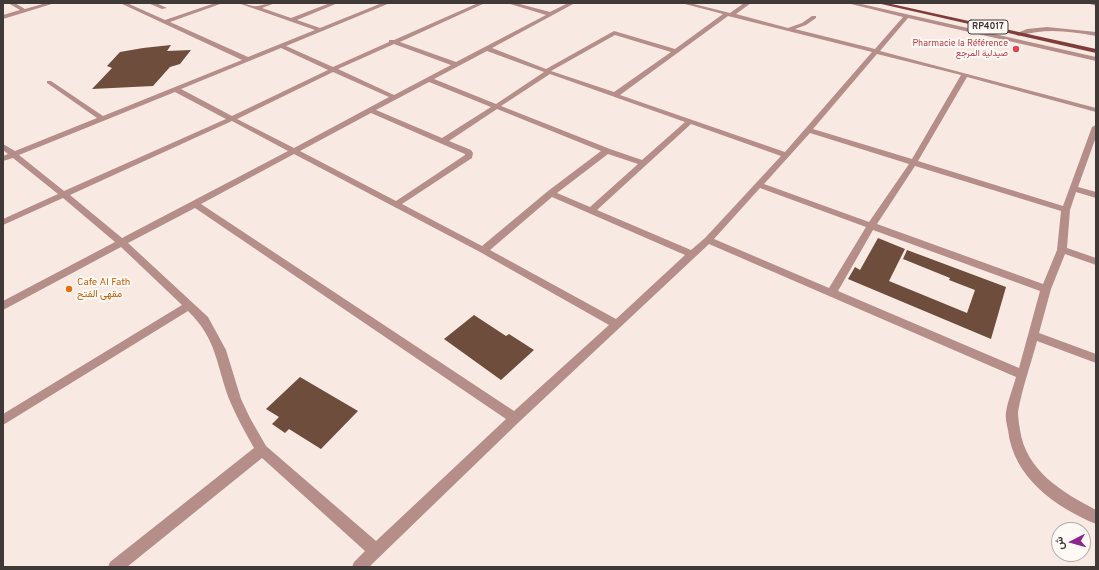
<!DOCTYPE html>
<meta charset="utf-8">
<style>
body{margin:0}
#map{position:relative;width:1099px;height:570px;overflow:hidden;background:#f8eae3;font-family:Overpass,Vazirmatn,sans-serif}
canvas{display:block}
.frame{position:absolute;inset:0;border:4px solid #3f3a37;pointer-events:none}
.north{position:absolute;left:1051px;top:522px;width:40px;height:40px;box-sizing:border-box;background:#fff9f6;border:1px solid #b2adaa;border-radius:50%;rotate:264deg;font-size:11px;font-weight:700;line-height:16px;text-align:center;color:#3f3a37}
.north::after{content:'';display:block;margin:auto;width:14px;height:18px;background:#8a268e;clip-path:polygon(50% 0,100% 100%,50% 72%,0 100%)}
</style>
<div id="map">
<canvas width="1099" height="570"></canvas>
<div class="frame"></div>
<div class="north">ش</div>
</div>
<script>
const ctx = document.querySelector('canvas').getContext('2d');
ctx.lineJoin = 'round';
function fill(path, color) { ctx.fillStyle = color; ctx.fill(path, 'evenodd'); }
function stroke(path, color, width, dash) { ctx.strokeStyle = color; ctx.lineWidth = width; ctx.lineCap = dash ? 'butt' : 'round'; ctx.setLineDash(dash || []); ctx.stroke(path); }
function write(font, color, halo, rows, align = 'center') {
  ctx.font = font + ' Overpass,Vazirmatn,sans-serif'; ctx.lineWidth = 4; ctx.setLineDash([]); ctx.textBaseline = 'middle'; ctx.strokeStyle = halo; ctx.fillStyle = color; for (const [text, x, y, turn = 0] of rows) {
    ctx.save(); ctx.translate(x, y); ctx.rotate((+turn || 0) * Math.PI / 180); ctx.textAlign = isNaN(turn) ? turn : align; if (halo) ctx.strokeText(text, 0, 0); ctx.fillText(text, 0, 0); ctx.restore();
  }
}
const building = new Path2D(`
 M 171,45 L 167,51 L 191,50 L 180,64 L 170,67 L 153,86 L 92,89 L 112,68 L 107,66 L 120,52 L 143,48 Z
 M 878,238 L 905,249 L 889,281 L 967,313 L 975,290 L 949,280 L 950,278 L 903,259 L 907,250 L 1006,287 L 991,339 L 848,279 L 855,267 L 860,270 Z
 M 474,315 L 506,336 L 509,334 L 534,350 L 501,380 L 444,339 Z
 M 300,377 L 358,411 L 321,449 L 289,429 L 285,433 L 272,424 L 279,417 L 266,409 Z`);
const minor = new Path2D(`
 M 8,3 L 15,3 L 25,9 L 46,3 L 55,3 L 3,19 L 3,15 L 20,10 Z
 M 120,3 L 127,3 L 165,20 L 215,3 L 223,3 L 170,22 L 248,57 L 315,30 L 238,3 C 245,3 252,7 258,6 C 264,5 268,3 275,3 L 262,8 L 291,18 L 330,3 L 338,3 L 297,20 L 320,28 L 382,3 L 390,3 L 286,46 L 333,67 L 389,42 L 389,40 L 394,40 L 478,3 L 485,3 L 400,42 L 456,62 L 546,15 L 507,3 L 516,3 L 550,12 L 568,3 L 575,3 L 492,48 L 546,69 L 614,31 L 675,49 L 723,14 L 681,3 L 690,3 L 730,13 L 744,3 L 751,3 L 736,14 L 788,28 L 802,23 L 812,16 L 816,16 L 816,18 L 806,25 L 795,29 L 875,49 L 903,17 L 847,3 L 857,3 L 1096,57 L 1096,61 L 908,18 L 880,51 L 1096,108 L 1096,112 L 967,77 L 918,161 L 1063,206 L 1092,127 L 1096,125 L 1096,137 L 1078,187 L 1096,192 L 1096,198 L 1076,192 L 1070,210 L 1067,248 L 1096,258 L 1096,265 L 1065,254 L 1051,289 L 1039,333 L 1096,354 L 1096,363 L 1037,341 C 1031,364 1022,388 1018,412 C 1018,417 1019,424 1020,430 C 1026,471 1062,492 1096,510 L 1096,524 C 1055,507 1013,477 1008,430 C 1007,425 1005,418 1006,412 C 1008,400 1013,388 1016,377 L 709,244 L 519,422 L 369,567 L 352,567 L 354,562 L 365,551 L 262,458 L 127,567 L 108,567 L 110,562 L 254,448 C 245,432 236,416 229,399 C 216,364 217,339 188,311 L 3,425 L 3,414 L 182,305 L 121,247 L 3,310 L 3,301 L 115,242 L 63,198 L 3,225 L 3,219 L 58,194 L 13,158 L 3,161 L 3,156 L 8,154 L 3,150 L 3,144 L 15,151 L 97,118 L 47,83 L 47,81 L 51,81 L 103,116 L 242,60 ZM 728,16 L 872,52 L 785,152 L 620,95 ZM 615,35 L 671,52 L 614,92 L 551,71 ZM 394,44 L 451,65 L 394,95 L 338,69 ZM 281,48 L 328,70 L 232,116 L 181,89 ZM 487,51 L 544,72 L 496,104 L 434,79 ZM 877,54 L 961,75 L 912,159 L 813,129 ZM 333,72 L 389,97 L 294,148 L 237,119 ZM 550,74 L 685,122 L 642,160 L 610,149 L 501,106 ZM 429,82 L 491,107 L 442,138 L 376,110 ZM 175,92 L 226,119 L 64,191 L 19,155 ZM 497,109 L 601,151 L 548,191 L 482,246 L 402,204 L 472,158 L 473,153 L 471,150 L 449,141 ZM 371,113 L 465,154 L 465,155 L 396,201 L 300,151 ZM 232,121 L 288,151 L 122,238 L 70,195 ZM 691,124 L 781,156 L 705,238 L 691,250 L 597,210 ZM 810,133 L 909,164 L 869,222 L 764,184 ZM 294,154 L 480,252 L 609,325 L 514,411 L 201,204 ZM 608,154 L 638,164 L 590,207 L 557,193 ZM 915,166 L 1061,211 L 1057,250 L 1043,284 L 877,224 ZM 760,188 L 866,227 L 829,288 L 714,239 ZM 552,197 L 685,255 L 616,319 L 490,250 ZM 195,208 L 506,419 L 376,541 L 266,446 L 250,418 L 241,399 L 226,350 L 208,317 L 128,243 ZM 873,230 L 1040,291 L 1019,368 L 838,291 Z
 M 148,3 L 156,3 L 167,8 L 162,9 Z
 M 1089,3 L 1096,3 L 1096,6 L 1090,4 Z
 M 1047,27 L 1096,32 L 1096,36 C 1068,31 1046,28 1018,36 L 1015,34 L 1027,29 Z`);
const major = new Path2D(`
 M 877,3 L 887,3 L 1096,49 L 1096,53 Z`);
const markers = [
 [1016,49,4,"#e0444e"],
 [69,289,4,"#e8710a"]
];
const shields = [
 [988,27,40]
];
const shieldNames = [
 ["RP4017",988,27]
];
const farHealthnames = [
 ["Pharmacie la Référence",1008,44],
 ["صيدلية المرجع",1008,54]
];
const foodNames = [
 ["Cafe Al Fath",77,283],
 ["مقهى الفتح",77,295]
];
fill(building, '#6e4d3c');
fill(minor, '#b58d89');
fill(major, '#7f3c39');
for (const [x, y, r, color] of markers) { const dot = new Path2D(); dot.arc(x, y, r, 0, 2 * Math.PI); ctx.fillStyle = color; ctx.fill(dot); stroke(dot, '#fff9f6', 1.5); }
for (const [x, y, w] of shields) { const box = new Path2D(); box.roundRect(x - w / 2, y - 7, w, 14, 3); ctx.fillStyle = '#fff9f6'; ctx.fill(box); stroke(box, '#3f3a37', 1); }
write('bold 9px', '#3f3a37', null, shieldNames);
write('9px', '#be3a42', '#fff9f6', farHealthnames, 'right');
write('10px', '#c56008', '#fff9f6', foodNames, 'left');
</script>
